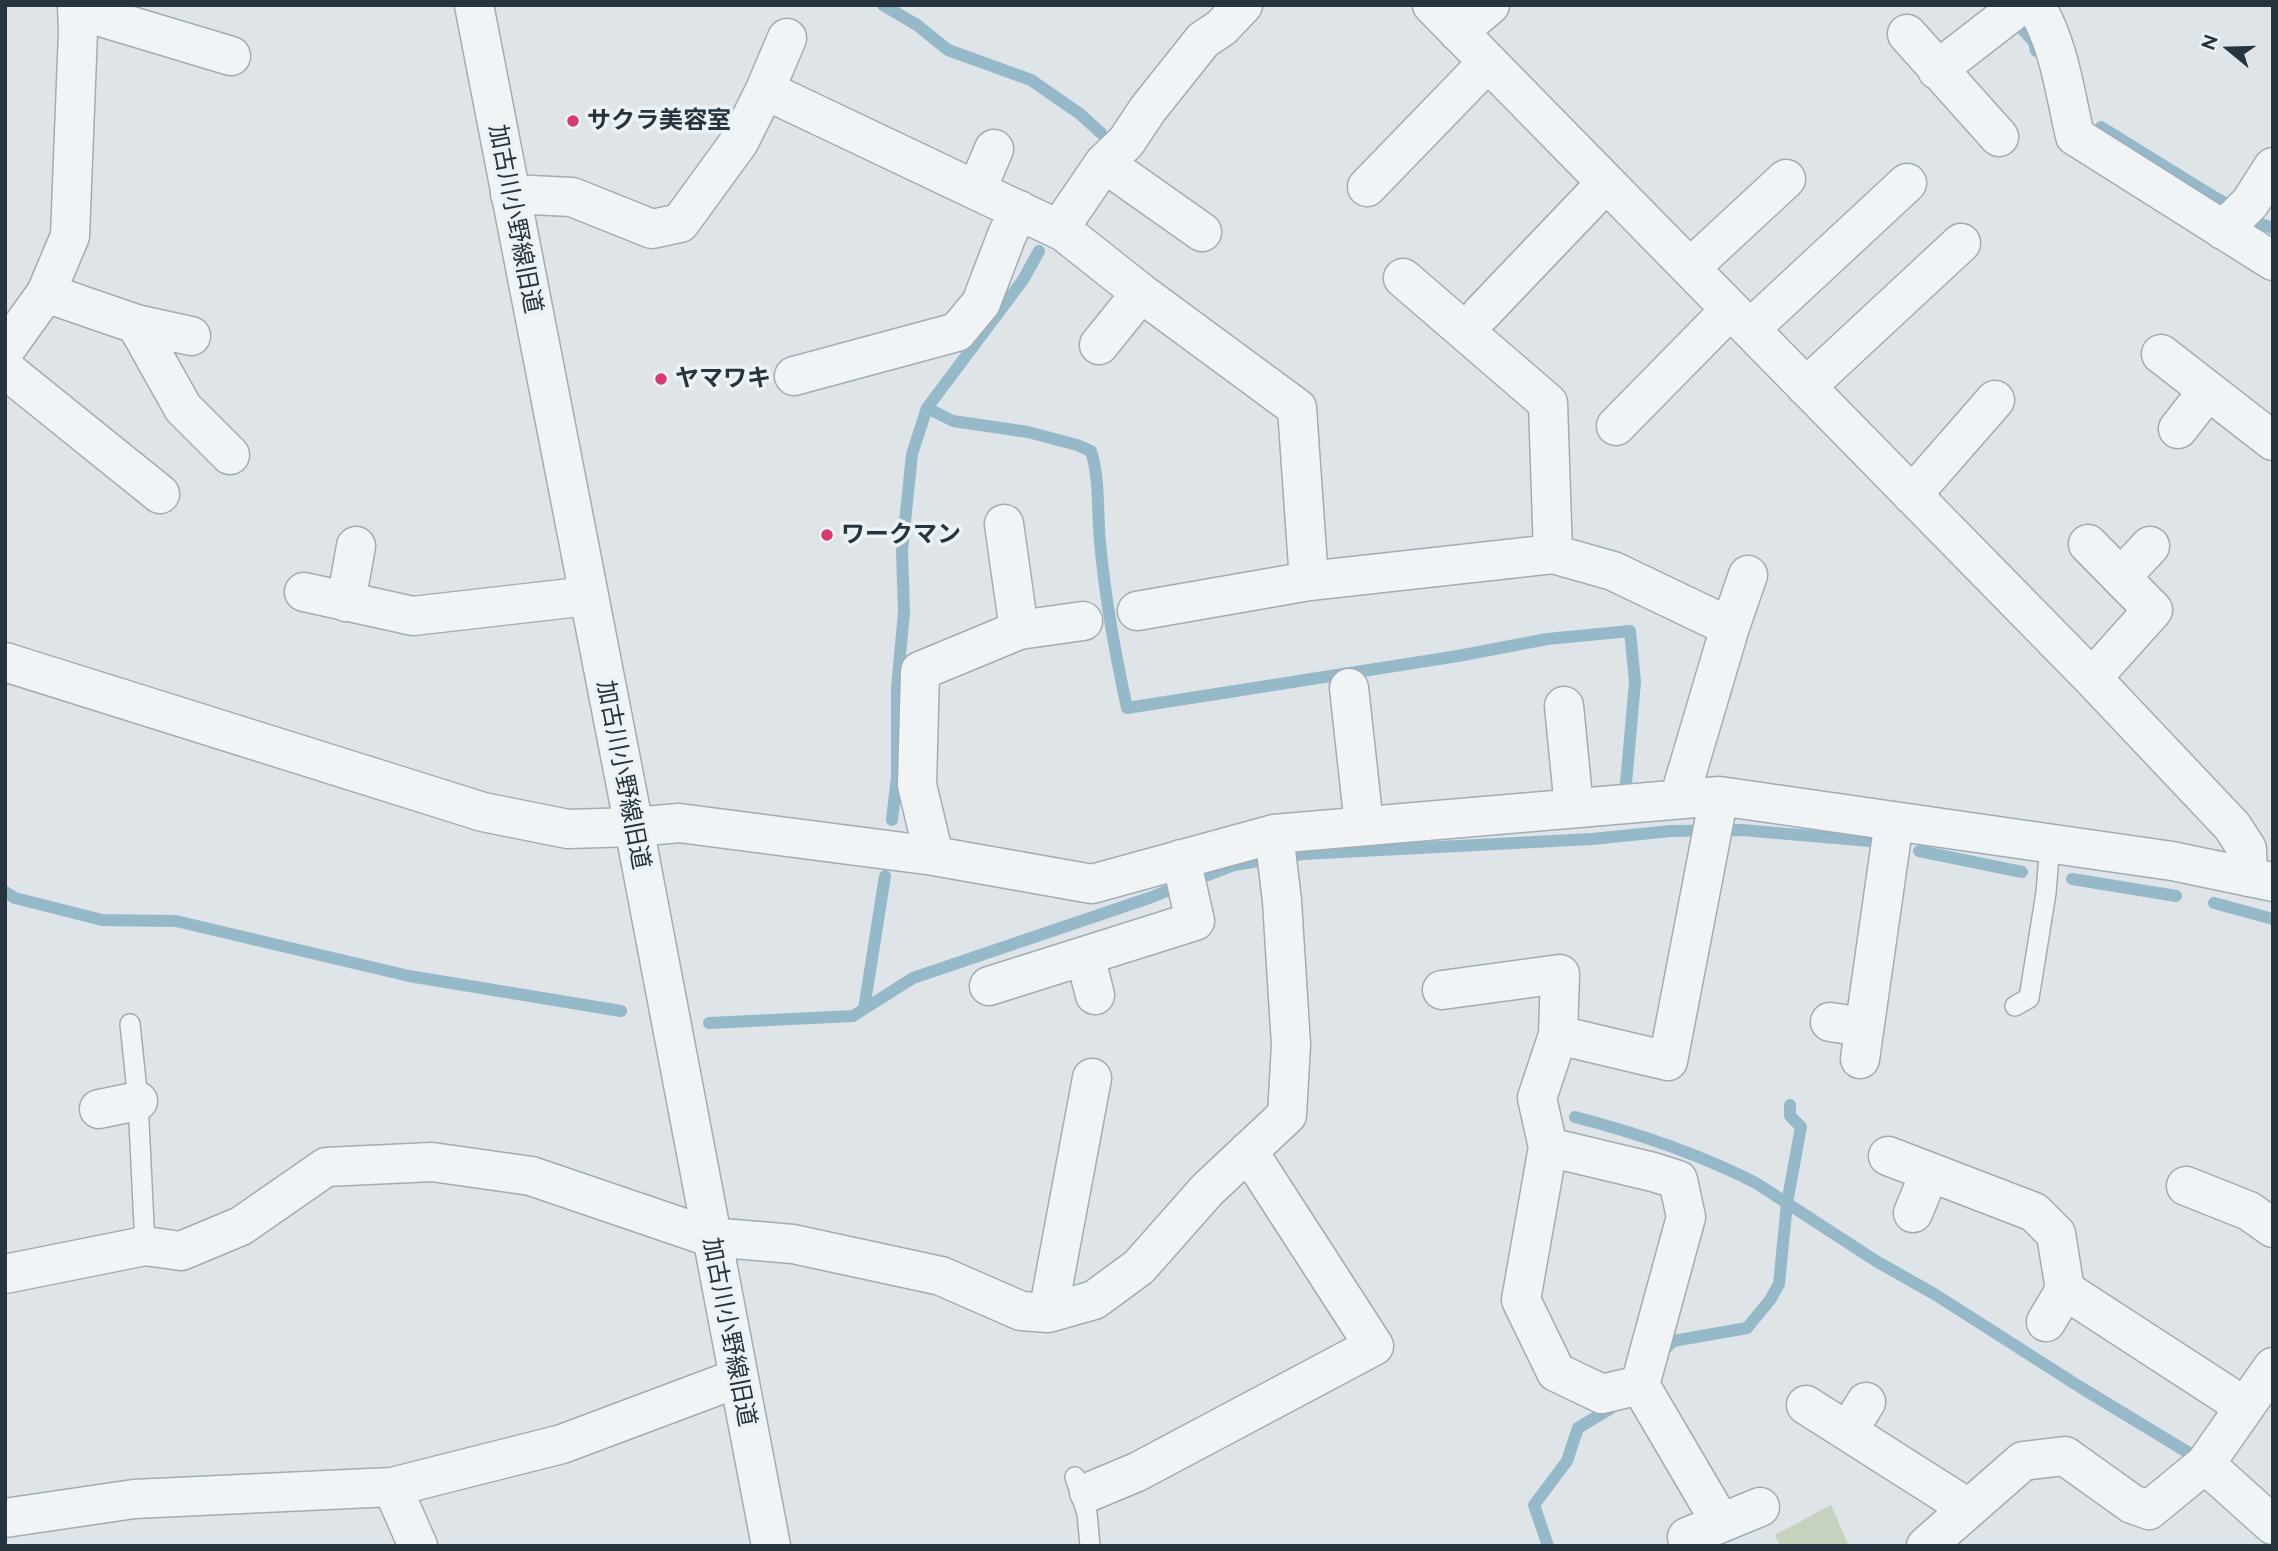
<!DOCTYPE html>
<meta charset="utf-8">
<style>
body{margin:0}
#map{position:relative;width:2278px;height:1551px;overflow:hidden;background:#dee4e8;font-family:Raleway,sans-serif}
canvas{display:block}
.frame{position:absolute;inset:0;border:7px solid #263440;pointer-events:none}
.north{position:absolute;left:2194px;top:14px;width:70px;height:70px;-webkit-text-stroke:5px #edf2f6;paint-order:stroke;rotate:289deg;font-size:19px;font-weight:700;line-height:28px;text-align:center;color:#263440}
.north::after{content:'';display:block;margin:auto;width:24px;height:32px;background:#263440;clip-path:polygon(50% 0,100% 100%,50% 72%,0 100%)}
</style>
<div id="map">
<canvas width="2278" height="1551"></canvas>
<div class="frame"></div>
<div class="north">N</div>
</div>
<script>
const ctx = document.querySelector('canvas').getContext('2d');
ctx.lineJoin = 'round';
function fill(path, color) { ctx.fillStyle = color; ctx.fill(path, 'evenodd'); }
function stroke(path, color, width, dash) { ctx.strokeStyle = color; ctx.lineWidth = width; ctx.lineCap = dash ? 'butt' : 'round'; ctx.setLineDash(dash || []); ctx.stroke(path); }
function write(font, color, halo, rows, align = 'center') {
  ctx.font = font + ' Raleway,"Noto Sans JP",sans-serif'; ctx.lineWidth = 7; ctx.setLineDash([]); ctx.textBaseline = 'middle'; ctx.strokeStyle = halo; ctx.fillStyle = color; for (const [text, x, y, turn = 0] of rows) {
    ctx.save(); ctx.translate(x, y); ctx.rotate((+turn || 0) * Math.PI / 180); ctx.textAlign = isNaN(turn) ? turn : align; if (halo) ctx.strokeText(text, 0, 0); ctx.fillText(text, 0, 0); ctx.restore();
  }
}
const green = new Path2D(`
 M 1831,1505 L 1849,1546 L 1780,1546 L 1775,1535 Z`);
const stream = new Path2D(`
 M 883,5 L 917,25 L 948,50 L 1031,80 L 1080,114 L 1101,133
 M 2012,18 L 2034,42 L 2036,51
 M 2101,127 L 2216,198 L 2261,224 L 2273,228
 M 927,408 L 953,421 L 1028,432 L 1077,445 L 1091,451 C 1100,480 1097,511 1100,542 C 1105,598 1115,653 1127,708 L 1458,656 L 1547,639 L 1630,631 L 1635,682 L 1626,783
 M 892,820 L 897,776 L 897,688 L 904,612 L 902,551 L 912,454 L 927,408 L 1023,280 L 1039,251
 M 1919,851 L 2022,872
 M 2072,879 L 2176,896
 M 5,892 L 15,898 L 102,920 L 176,921 L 409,976 L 621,1011
 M 2214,903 L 2273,919
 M 864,1009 L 885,876
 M 709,1023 L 853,1016 L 913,978 L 1149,898 L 1234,865 L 1303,854 L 1592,839 L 1671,831 L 1742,830 L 1870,841
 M 1575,1117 C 1637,1133 1699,1154 1756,1183 L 1876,1261 L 1936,1295 L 2080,1387 L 2189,1453
 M 1665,1349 L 1673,1341 L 1747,1328 L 1770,1300 L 1779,1284 L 1787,1203 L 1801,1127 L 1790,1116 L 1790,1105
 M 1548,1546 L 1534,1505 L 1567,1461 L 1578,1428 L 1611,1408`);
const service = new Path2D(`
 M 2015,1006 L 2029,998 L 2046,893 L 2050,843
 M 130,1024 L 138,1101 L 145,1246
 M 1075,1477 L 1087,1513 L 1090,1546`);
const minor = new Path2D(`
 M 1432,5 L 2092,678 L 2232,826 L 2247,849 L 2248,877
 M 2035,5 C 2059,43 2065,93 2075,136 L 2273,261
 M 78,10 L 231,56
 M 1458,32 L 1490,5
 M 1907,34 L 1999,137
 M 1937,70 L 2021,5
 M 765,90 L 787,38
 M 1104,163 L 1202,232
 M 1367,187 L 1488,62
 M 977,189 L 994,149
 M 510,194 L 572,197 L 652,229 L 680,223 L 739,142 L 765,90 L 1064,232 L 1141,293 L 1297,408 L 1309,581
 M 1059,229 L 1104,163 L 1126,142 L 1148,109 L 1203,40 L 1221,28 L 1243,5
 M 2223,230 L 2250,203 L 2273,167
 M 1690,268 L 1786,179
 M 1403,278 L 1548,403 L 1553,554
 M 46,293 L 70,236 L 78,32 L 77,5
 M 1481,314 L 1606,183
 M 136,324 L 183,408 L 230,455
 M 1750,329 L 1907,183
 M 1099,345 L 1141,293
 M 5,350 L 46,293 L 136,324 L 191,336
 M 2161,354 L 2273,441
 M 5,369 L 160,494
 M 794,376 L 957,332 L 981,303 L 1007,235 L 1019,210
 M 1806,387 L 1961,243
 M 1616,426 L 1730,310
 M 2178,429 L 2207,392
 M 1912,495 L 1995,400
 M 1004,524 L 1019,630
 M 2088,544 L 2153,610 L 2092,678
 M 2121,577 L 2150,546
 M 304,592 L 413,616 L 588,596
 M 346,602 L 356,546
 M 1137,611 L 1309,581 L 1553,554 L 1613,571 L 1730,627
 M 5,662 L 483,812 L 568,829 L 634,827 L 679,823 L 934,856 L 1092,884 L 1274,834 L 1719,796 L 2172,861 L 2273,882
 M 1349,688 L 1364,825
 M 1564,706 L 1574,808
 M 1679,799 L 1730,627 L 1748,575
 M 934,856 L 917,785 L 920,671 L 1019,630 L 1083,621
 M 1085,956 L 1095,995
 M 989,986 L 1195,921 L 1181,859
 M 1442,990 L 1560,974 L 1558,1035 L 1537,1098 L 1548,1147 L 1521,1300 L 1556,1372 L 1602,1394 L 1640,1385 L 1721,1523
 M 1830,1022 L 1864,1027
 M 1558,1035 L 1668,1061 L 1719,796
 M 1860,1059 L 1894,821
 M 99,1109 L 138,1101
 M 1548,1147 L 1653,1172 L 1678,1180 L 1686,1217 L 1640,1385
 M 1888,1156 L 2034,1212 L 2056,1234 L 2065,1290 L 2245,1407
 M 2186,1186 L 2249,1211 L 2273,1228
 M 1913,1213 L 1930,1172
 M 5,1274 L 145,1246 L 181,1251 L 241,1226 L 326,1167 L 432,1162 L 531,1176 L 710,1237 L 793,1244 L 941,1276 L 1021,1311 L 1048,1313 L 1094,1300 L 1139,1267 L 1207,1190 L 1287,1115 L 1291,1045 L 1282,901 L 1274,834
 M 1048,1313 L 1092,1078
 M 2046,1322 L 2065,1290
 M 1806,1405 L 1968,1508
 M 1848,1431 L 1866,1402
 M 2205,1464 L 2273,1525
 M 392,1487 L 562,1444 L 738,1378
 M 1089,1492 L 1137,1472 L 1374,1346 L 1248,1151
 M 5,1518 L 134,1499 L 392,1487 L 418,1546
 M 1687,1537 L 1760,1507
 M 1926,1546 L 2023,1461 L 2065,1456 L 2132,1504 L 2149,1510 L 2205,1464 L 2273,1367`);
const tertiary = new Path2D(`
 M 474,5 L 634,827 L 771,1546`);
const markers = [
 [573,121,7,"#d43b6e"],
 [661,379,7,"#d43b6e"],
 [827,535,7,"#d43b6e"]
];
const poiNames = [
 ["サクラ美容室",587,121],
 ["ヤマワキ",675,379],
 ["ワークマン",841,535]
];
const streetNames = [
 ["加古川小野線旧道",515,219,79],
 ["加古川小野線旧道",623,775,79],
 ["加古川小野線旧道",729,1332,79]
];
fill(green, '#c7d2be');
stroke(stream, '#96b9ca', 12);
stroke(service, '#a3acb2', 22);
stroke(minor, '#a3acb2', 41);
stroke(tertiary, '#a3acb2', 41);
stroke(service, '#f0f4f6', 19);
stroke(minor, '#f0f4f6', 38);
stroke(tertiary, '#f0f4f6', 38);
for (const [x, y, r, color] of markers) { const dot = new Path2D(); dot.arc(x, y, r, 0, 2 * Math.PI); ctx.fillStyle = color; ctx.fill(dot); stroke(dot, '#edf2f6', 2.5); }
write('bold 24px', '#263440', '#edf2f6', poiNames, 'left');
write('24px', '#263440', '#edf2f6', streetNames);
</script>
